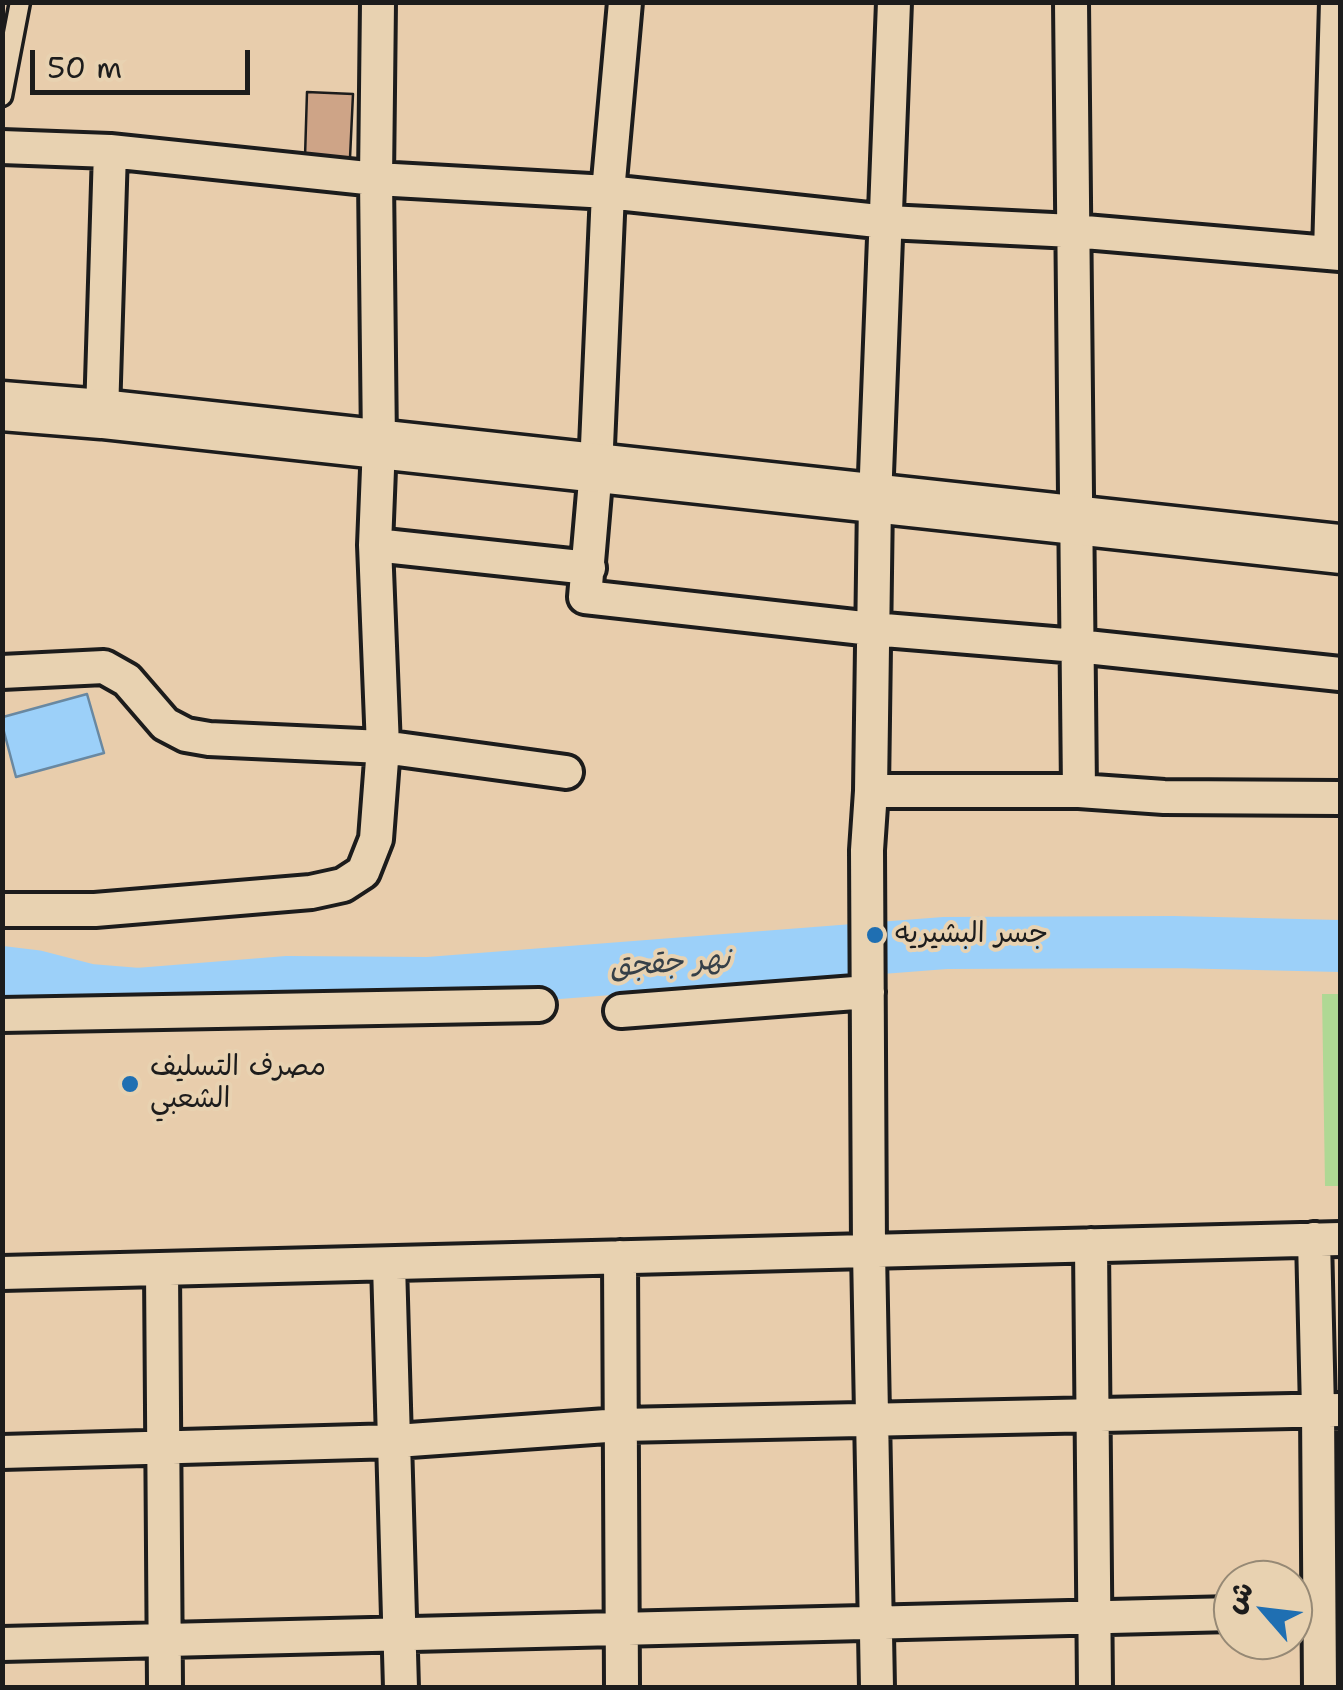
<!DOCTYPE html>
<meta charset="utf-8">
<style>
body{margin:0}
#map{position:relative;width:1343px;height:1690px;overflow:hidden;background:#e8cdac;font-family:"Shantell Sans","Playpen Sans Arabic",sans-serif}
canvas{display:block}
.frame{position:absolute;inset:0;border:5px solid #1c1c1c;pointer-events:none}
.north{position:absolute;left:1213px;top:1560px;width:100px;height:100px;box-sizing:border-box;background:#e8d2b1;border:2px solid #968975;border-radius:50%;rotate:298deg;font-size:28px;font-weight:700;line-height:40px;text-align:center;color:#1c1c1c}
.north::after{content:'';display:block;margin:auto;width:35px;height:45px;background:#1f6fb2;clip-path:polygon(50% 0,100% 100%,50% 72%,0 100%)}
.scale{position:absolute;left:30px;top:50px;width:220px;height:45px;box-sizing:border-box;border:5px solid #1c1c1c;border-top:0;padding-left:12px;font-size:30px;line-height:35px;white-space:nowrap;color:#1c1c1c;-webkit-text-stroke:8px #e8d2b1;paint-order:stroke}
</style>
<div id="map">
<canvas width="1343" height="1690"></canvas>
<div class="frame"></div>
<div class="north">ش</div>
<div class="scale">50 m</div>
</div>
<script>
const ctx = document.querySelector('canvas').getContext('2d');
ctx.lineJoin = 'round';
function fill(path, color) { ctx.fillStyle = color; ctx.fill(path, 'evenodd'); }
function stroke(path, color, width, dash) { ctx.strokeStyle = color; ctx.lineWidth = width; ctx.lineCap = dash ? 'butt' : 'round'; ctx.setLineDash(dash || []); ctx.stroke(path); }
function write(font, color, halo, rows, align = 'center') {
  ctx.font = font + ' "Shantell Sans","Playpen Sans Arabic",sans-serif'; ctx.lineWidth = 8; ctx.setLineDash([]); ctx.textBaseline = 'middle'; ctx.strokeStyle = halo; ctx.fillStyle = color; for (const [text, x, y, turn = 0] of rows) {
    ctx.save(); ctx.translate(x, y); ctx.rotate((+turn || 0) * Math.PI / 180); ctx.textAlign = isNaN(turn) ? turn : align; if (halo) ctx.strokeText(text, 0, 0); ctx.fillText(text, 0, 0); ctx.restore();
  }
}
const green = new Path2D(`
 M 1322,994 L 1340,994 L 1340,1186 L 1325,1186 Z`);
const water = new Path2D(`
 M 87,694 L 104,753 L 16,777 L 3,728 L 3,717 Z`);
const river = new Path2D(`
 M 2,972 L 35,976 L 89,990 L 138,994 L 288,982 L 429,983 L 945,943 L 1173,942 L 1340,946`);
const building = new Path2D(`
 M 307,92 L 353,94 L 350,158 L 305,157 Z`);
const lane = new Path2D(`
 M 2,96 L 20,2`);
const street = new Path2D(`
 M 625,2 L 608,192 L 596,469 L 585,597 L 872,629 L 1077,646 L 1340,674
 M 1071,2 L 1079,791
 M 2,147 L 110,151 L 376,179 L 608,192 L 887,222 L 1073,231 L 1340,254
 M 1330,253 L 1337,2
 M 102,414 L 110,151
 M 375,545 L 589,568
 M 2,672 L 104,667 L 127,680 L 165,724 L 186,735 L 209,739 L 383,747 L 566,772
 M 871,791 L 1079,791 L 1164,797 L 1340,798
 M 2,910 L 95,910 L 311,892 L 343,885 L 363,872 L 376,839 L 383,747 L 375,545 L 379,444 L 376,179 L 378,2
 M 621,1011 L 868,992
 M 2,1015 L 539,1005
 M 1314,1239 L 1318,1410 L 1320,1688
 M 1091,1245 L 1095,1688
 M 620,1257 L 622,1688
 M 389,1264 L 401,1688
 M 162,1269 L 165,1688
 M 2,1273 L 1340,1239
 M 2,1452 L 396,1441 L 621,1425 L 1340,1410
 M 2,1644 L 1233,1614
 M 877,1688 L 869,1251 L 867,850 L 871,791 L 875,500 L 894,2`);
const secondary = new Path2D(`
 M 2,406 L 102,414 L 1340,549`);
const markers = [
 [875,935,10,"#1f6fb2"],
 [130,1084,10,"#1f6fb2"]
];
const poiNames = [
 ["جسر البشيريه",895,935],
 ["مصرف التسليف",150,1068],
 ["الشعبي",150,1100]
];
const waterNames = [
 ["نهر جقجق",670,964,-4]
];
fill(green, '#afd894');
fill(water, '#9cd0f9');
stroke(water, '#6988a1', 2.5);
stroke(river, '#9cd0f9', 52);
fill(building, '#cea487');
stroke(building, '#1c1c1c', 2.5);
stroke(lane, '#1c1c1c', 25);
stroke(street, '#1c1c1c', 40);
stroke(secondary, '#1c1c1c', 55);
stroke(lane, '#e8d2b1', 18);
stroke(street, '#e8d2b1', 32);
stroke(secondary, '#e8d2b1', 48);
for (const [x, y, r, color] of markers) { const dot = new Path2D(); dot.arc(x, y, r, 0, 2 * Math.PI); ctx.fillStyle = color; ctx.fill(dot); stroke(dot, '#e8d2b1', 4); }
write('28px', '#1c1c1c', '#e8d2b1', poiNames, 'left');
write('italic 30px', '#364048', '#e8d2b1', waterNames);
</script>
